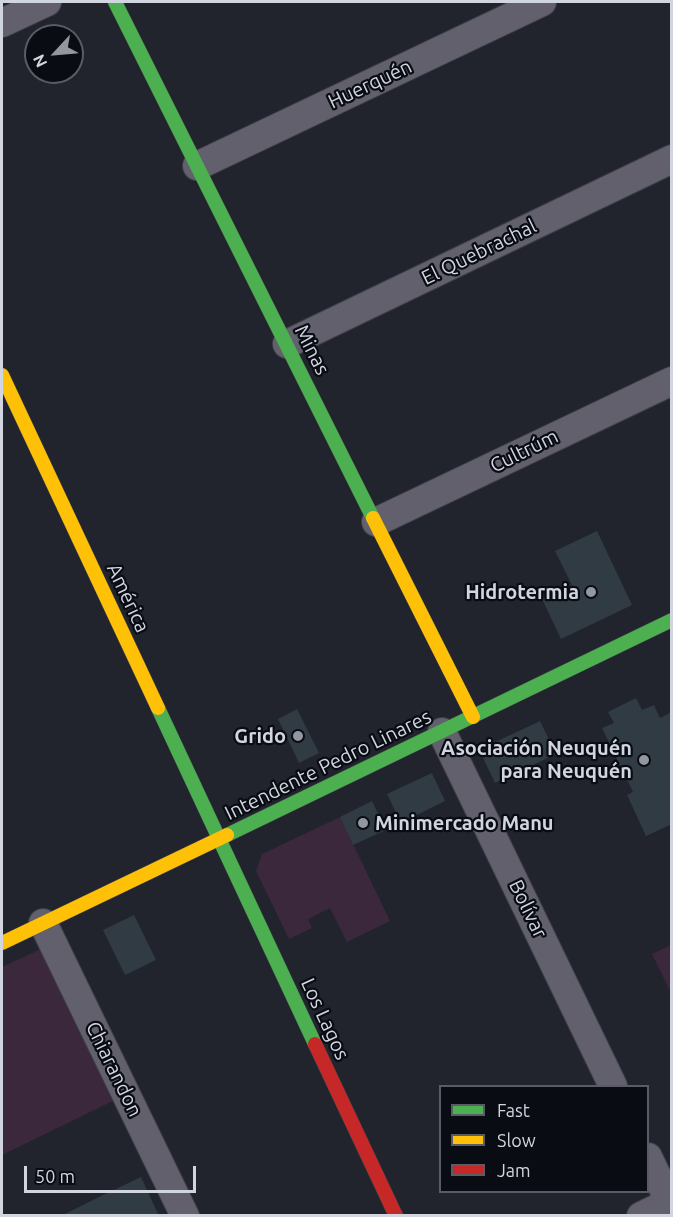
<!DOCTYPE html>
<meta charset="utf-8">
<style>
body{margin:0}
#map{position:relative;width:673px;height:1217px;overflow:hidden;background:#21242c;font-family:Ubuntu,sans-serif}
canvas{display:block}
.frame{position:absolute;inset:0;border:3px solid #d0d5df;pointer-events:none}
.legend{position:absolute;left:439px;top:1085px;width:210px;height:108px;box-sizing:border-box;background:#090c13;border:2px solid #595c65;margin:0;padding:8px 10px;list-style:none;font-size:18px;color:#d0d5df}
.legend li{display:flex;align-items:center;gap:12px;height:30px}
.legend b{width:30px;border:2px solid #595c65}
.north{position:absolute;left:24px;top:24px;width:60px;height:60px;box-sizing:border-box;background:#090c13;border:2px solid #595c65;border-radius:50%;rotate:244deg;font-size:16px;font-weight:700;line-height:24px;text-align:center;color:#d0d5df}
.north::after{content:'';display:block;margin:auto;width:21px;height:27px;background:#9397a0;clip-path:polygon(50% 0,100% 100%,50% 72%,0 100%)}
.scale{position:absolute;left:24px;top:1166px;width:172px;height:27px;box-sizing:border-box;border:3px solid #d0d5df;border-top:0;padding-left:8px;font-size:18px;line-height:21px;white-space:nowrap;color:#d0d5df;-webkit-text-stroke:4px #090c13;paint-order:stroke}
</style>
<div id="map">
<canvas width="673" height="1217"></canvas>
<div class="frame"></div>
<ul class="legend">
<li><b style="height:8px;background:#4caf50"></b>Fast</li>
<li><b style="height:8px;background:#ffc107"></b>Slow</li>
<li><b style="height:8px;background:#c62828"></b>Jam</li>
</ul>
<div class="north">N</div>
<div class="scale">50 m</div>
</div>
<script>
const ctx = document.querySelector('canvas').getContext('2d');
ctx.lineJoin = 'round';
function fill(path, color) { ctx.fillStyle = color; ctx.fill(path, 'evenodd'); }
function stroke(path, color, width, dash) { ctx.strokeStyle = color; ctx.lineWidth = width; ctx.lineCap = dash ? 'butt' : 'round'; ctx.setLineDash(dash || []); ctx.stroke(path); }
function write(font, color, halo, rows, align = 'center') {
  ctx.font = font + ' Ubuntu,sans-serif'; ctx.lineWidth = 4.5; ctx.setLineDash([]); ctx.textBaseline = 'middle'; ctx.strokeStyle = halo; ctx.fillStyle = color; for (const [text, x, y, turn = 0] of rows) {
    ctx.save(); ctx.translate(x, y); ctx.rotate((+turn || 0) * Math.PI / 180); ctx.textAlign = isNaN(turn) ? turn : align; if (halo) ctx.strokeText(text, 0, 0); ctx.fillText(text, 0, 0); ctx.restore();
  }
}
const green = new Path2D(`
 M 340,817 L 390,921 L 347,942 L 330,908 L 308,919 L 312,928 L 289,939 L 256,871 L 262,854 Z
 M 671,945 L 671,993 L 652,954 Z
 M 39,950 L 43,951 L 117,1099 L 2,1155 L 2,967 Z`);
const building = new Path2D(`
 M 597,531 L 632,605 L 561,639 L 542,599 L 572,585 L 555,551 Z
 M 636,698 L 642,710 L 654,705 L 660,718 L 672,712 L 672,824 L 646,836 L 627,795 L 633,792 L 602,728 L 614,723 L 608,712 Z
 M 297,709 L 319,753 L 299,763 L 278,719 Z
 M 540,721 L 556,754 L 495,783 L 483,758 L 489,745 Z
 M 432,773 L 445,801 L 401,823 L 387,794 Z
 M 372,801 L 386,830 L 353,845 L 340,817 Z
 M 134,915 L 156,960 L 125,975 L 103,930 Z
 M 141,1177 L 159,1216 L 61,1216 L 101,1196 Z`);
const street = new Path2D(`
 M 2,23 L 47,2
 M 197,166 L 542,2
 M 287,344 L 672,159
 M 376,522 L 672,381
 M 442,732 L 613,1086
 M 43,923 L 185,1216
 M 648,1157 L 672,1207
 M 641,1216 L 672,1201`);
const fast = new Path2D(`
 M 115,2 L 373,518
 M 158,708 L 315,1044
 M 227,835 L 672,620`);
const slow = new Path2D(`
 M 2,375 L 158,708
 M 373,518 L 473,717
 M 2,943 L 227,835`);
const jam = new Path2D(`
 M 315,1044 L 396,1216`);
const markers = [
 [591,592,6,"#9397a0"],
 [298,736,6,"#9397a0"],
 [644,760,6,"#9397a0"],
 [363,823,6,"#9397a0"]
];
const streetNames = [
 ["Huerquén",370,84,-25],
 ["El Quebrachal",479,252,-26],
 ["Minas",312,350,63],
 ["Cultrúm",524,451,-26],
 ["América",128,598,65],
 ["Intendente Pedro Linares",328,765,-26],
 ["Bolívar",528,909,64],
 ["Los Lagos",325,1019,65],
 ["Chiarandon",114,1069,64]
];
const poiNames = [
 ["Hidrotermia",579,592],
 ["Grido",286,736],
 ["Asociación Neuquén",632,748],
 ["para Neuquén",632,771],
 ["Minimercado Manu",375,823,"left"]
];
fill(green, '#3b283d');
fill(building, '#313b43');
stroke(street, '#3e4148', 30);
stroke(fast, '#3e4148', 15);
stroke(slow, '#3e4148', 15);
stroke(jam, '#3e4148', 15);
stroke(street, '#62606d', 28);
stroke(fast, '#4caf50', 14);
stroke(slow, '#ffc107', 14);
stroke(jam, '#c62828', 14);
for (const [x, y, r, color] of markers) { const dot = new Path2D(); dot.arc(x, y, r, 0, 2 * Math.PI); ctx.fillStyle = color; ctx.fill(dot); stroke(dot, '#090c13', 2); }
write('20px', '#d0d5df', '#090c13', streetNames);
write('bold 20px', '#d0d5df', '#090c13', poiNames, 'right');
</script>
